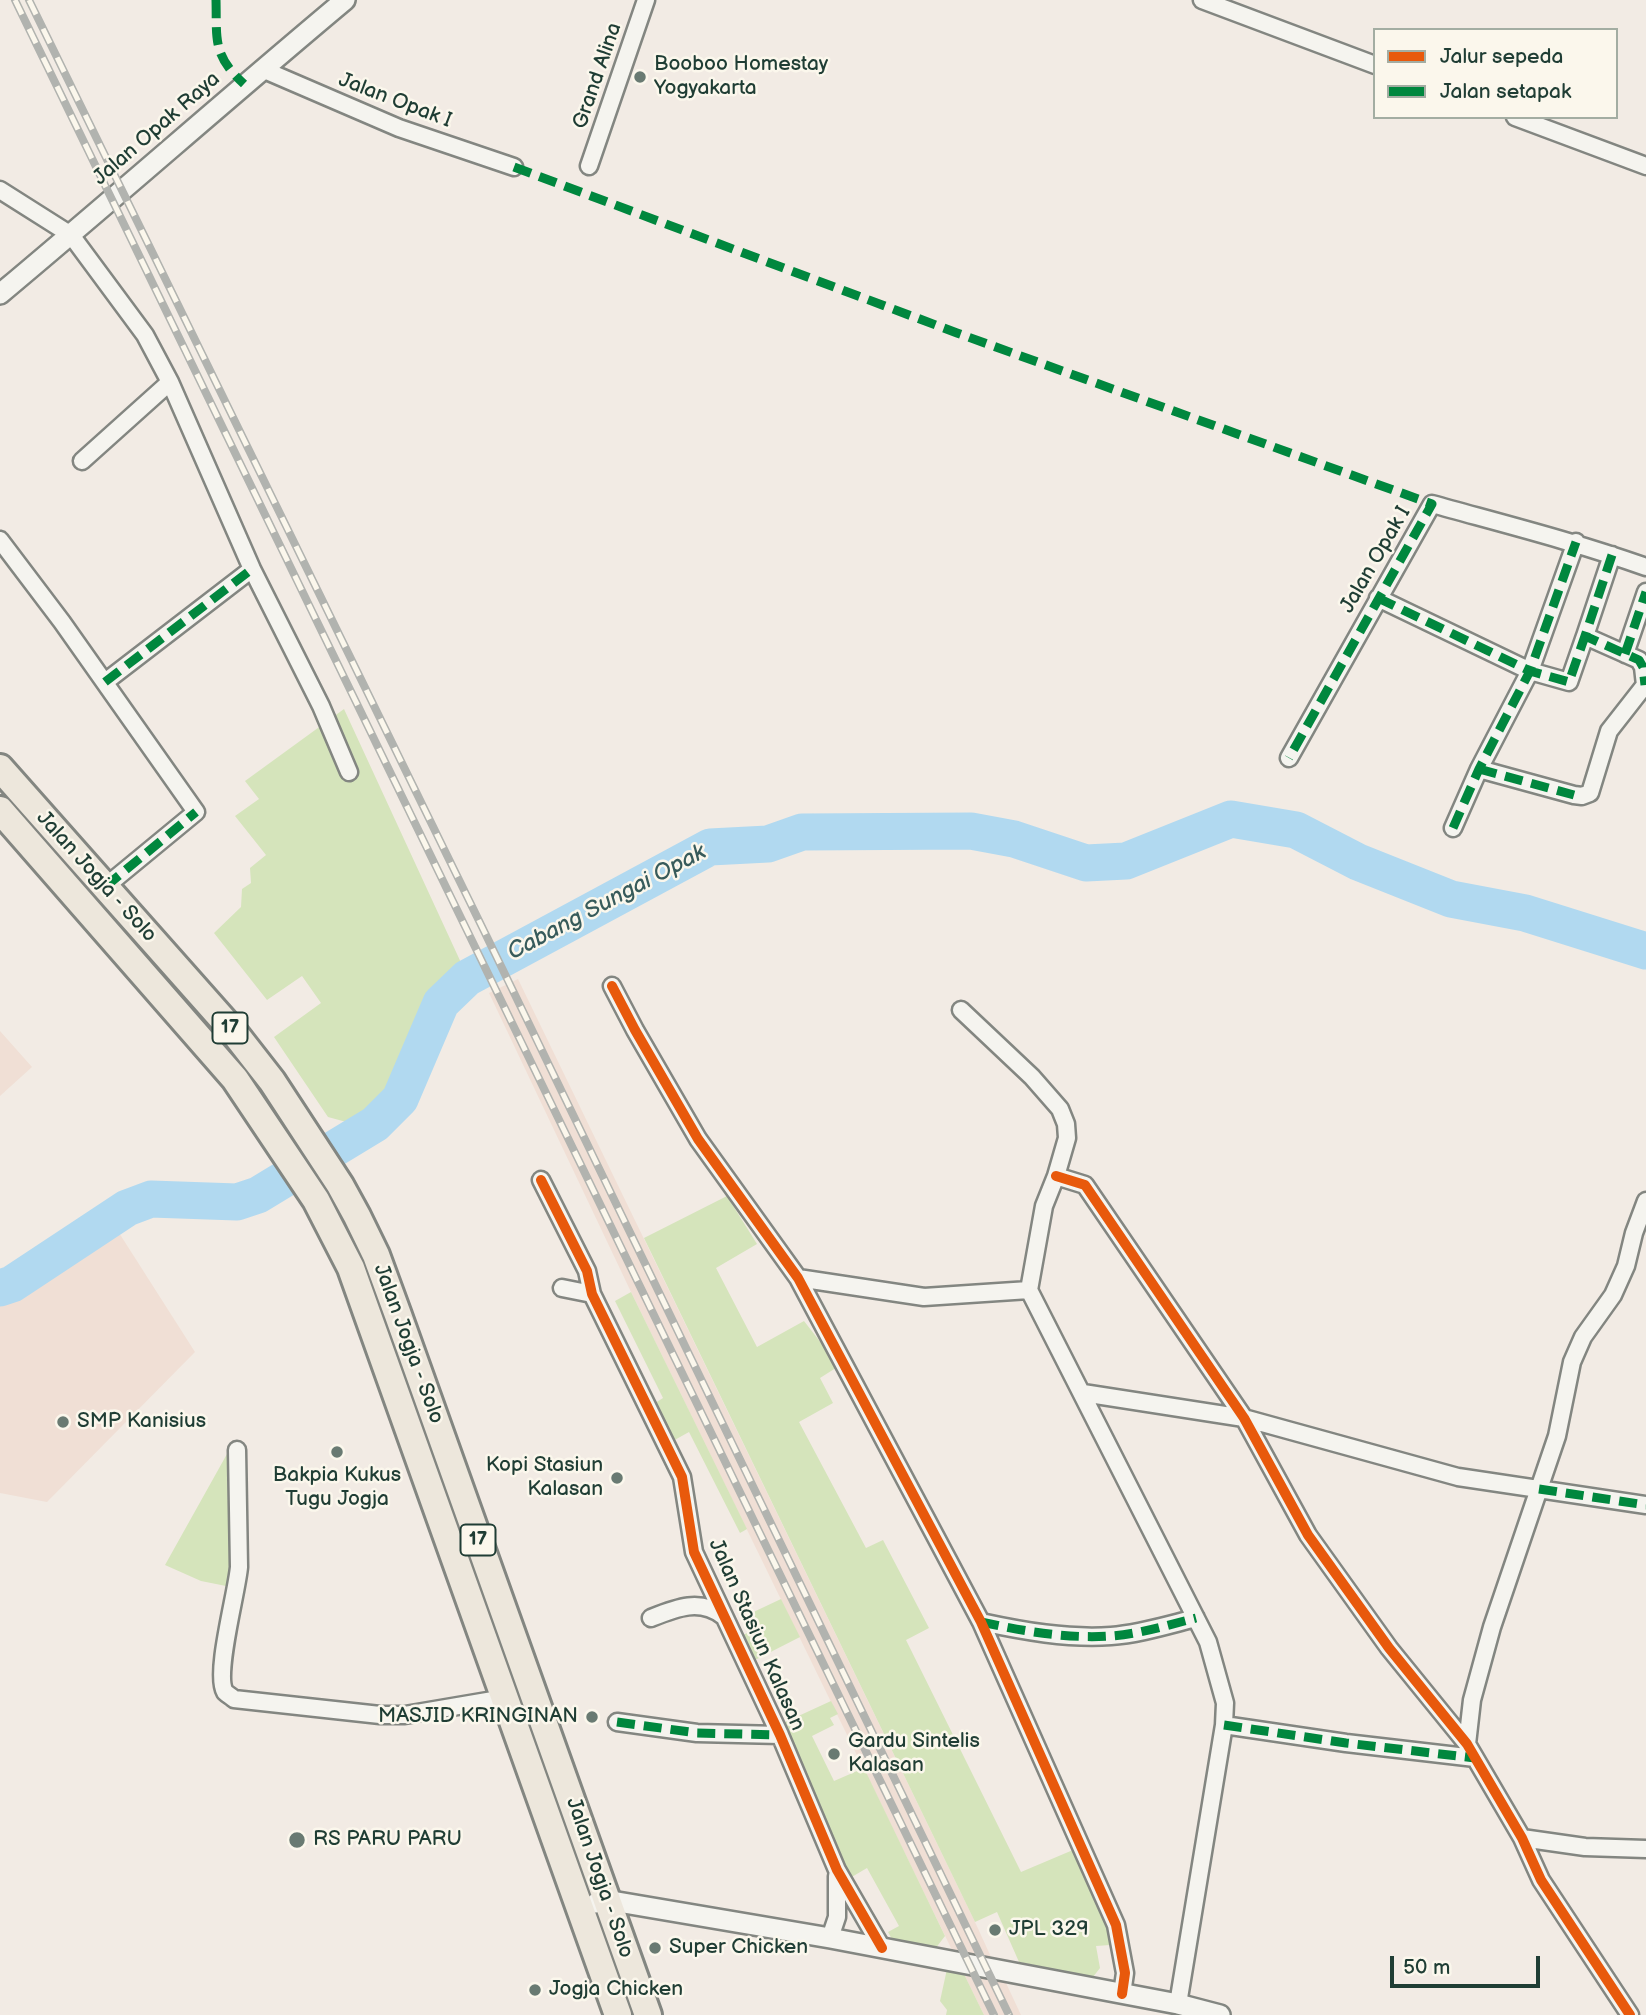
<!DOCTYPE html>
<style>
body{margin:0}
#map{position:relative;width:1646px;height:2015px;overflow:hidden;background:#f2ebe4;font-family:"Balsamiq Sans",sans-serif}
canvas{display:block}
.legend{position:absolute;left:1373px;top:28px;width:245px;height:91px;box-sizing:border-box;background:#fbf7ec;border:2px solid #a3ada2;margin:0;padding:9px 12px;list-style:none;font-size:21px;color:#1f3d34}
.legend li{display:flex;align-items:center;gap:14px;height:35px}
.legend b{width:35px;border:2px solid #a3ada2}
.scale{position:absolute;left:1390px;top:1956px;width:150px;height:32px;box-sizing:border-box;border:4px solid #1f3d34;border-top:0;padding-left:9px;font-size:21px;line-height:24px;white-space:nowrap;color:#1f3d34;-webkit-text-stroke:5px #fbf7ec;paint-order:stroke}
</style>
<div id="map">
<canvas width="1646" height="2015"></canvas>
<ul class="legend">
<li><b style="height:9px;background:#e8590c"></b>Jalur sepeda</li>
<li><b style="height:9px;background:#00873e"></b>Jalan setapak</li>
</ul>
<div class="scale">50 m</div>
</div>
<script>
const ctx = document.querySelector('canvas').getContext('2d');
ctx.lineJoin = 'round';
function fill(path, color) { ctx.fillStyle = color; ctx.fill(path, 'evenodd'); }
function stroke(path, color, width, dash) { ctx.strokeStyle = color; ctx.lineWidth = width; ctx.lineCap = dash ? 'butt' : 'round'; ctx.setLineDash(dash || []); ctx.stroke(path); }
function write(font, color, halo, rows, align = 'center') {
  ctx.font = font + ' "Balsamiq Sans",sans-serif'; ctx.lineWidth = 5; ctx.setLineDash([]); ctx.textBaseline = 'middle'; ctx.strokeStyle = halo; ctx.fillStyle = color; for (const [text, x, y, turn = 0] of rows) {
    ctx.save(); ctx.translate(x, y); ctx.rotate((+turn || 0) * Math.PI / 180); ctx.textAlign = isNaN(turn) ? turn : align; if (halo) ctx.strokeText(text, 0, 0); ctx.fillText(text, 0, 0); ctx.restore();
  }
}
const built = new Path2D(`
 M 518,979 L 975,1922 L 991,1957 L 952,1950 L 631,1292 L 489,993 Z
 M 0,1031 L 32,1067 L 0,1096 Z
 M 114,1225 L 195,1352 L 47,1502 L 0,1493 L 0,1293 Z
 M 964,1974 L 1006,1983 L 1021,2015 L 984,2015 Z`);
const green = new Path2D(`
 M 344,709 L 469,980 L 470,988 L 465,996 L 443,1015 L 412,1065 L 377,1105 L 379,1109 L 373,1117 L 361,1126 L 328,1117 L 274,1037 L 321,1003 L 302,976 L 267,1000 L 214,933 L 241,907 L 242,889 L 251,883 L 250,868 L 266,855 L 235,816 L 259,799 L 245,781 Z
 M 727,1196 L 757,1244 L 716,1268 L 757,1347 L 804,1321 L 839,1366 L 820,1378 L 833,1403 L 799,1422 L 866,1548 L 883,1540 L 929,1628 L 906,1640 L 1021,1872 L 1073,1850 L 1115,1938 L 1110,1945 L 1096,1946 L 1100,1968 L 1093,1977 L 1019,1962 L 997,1912 L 975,1922 L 644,1238 Z
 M 631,1292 L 747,1529 L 740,1533 L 689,1432 L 671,1442 L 652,1405 L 663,1398 L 615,1301 Z
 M 227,1454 L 232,1462 L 231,1587 L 201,1581 L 165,1565 Z
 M 781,1599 L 800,1637 L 751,1662 L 739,1637 L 751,1631 L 745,1616 Z
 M 831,1701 L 838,1714 L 830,1718 L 834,1725 L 812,1736 L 834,1781 L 864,1768 L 945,1936 L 935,1949 L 893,1941 L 888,1932 L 899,1926 L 867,1868 L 850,1878 L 843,1867 L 781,1724 Z
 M 947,1969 L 964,1974 L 984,2015 L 946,2015 L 947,2010 L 940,2001 Z`);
const river = new Path2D(`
 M 0,1288 L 12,1284 L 127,1208 L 151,1199 L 237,1202 L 258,1195 L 375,1124 L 400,1099 L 441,1003 L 467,978 L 710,847 L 768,844 L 802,832 L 971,831 L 1014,839 L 1086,863 L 1126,861 L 1231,819 L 1296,830 L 1358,862 L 1451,899 L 1525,913 L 1646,951`);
const minor = new Path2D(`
 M 1202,0 L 1375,65
 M 262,69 L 399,128 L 514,167
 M 1515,117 L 1646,166
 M 589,166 L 646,0
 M 0,190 L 71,235 L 145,335 L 170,382 L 252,569 L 321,706 L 349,772
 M 82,461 L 170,382
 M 0,540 L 62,622 L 196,812 L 105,887
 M 1378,598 L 1530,671 L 1569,682 L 1585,636
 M 1625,654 L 1646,592
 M 105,682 L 252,569
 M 1289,758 L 1432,504 C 1504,524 1576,542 1646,567
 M 1479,769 L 1574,795 L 1582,796 L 1590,793 L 1609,731 L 1645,685 L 1643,667 L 1639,660 L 1585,636 L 1612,555
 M 1453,828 L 1479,769 L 1530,671 L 1576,542
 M 612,986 L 635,1030 L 698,1139 L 798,1278 L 981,1622 L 1116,1925 L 1125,1973 L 1122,1994
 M 961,1010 L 1032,1077 L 1060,1109 L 1066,1124 L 1067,1138 L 1056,1176 L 1044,1206 L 1029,1290 L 1208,1642 L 1225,1703 L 1224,1725 L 1178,2004
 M 1056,1176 L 1085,1185 L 1244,1418 L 1308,1535 L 1389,1648 L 1467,1744 L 1522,1838 L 1541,1880 L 1630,2015
 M 541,1180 L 587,1271 L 592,1294 L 682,1477 L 694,1552 L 780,1735 L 837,1870 L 882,1948
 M 798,1278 L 924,1297 L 1029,1290
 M 562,1288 L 592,1294
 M 1083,1393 L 1244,1418 L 1458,1477 L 1646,1505
 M 237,1450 L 239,1567 C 237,1592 214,1674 225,1692 C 228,1695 231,1696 234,1699 L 380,1715 L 405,1715 L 505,1698
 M 651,1618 C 676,1608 700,1598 723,1616
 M 981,1622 C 1023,1631 1067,1639 1111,1636 C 1139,1634 1168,1625 1196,1618
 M 617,1722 L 697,1733 L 780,1735
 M 1224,1725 L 1346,1743 L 1475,1758
 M 1467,1744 L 1472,1700 L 1492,1627 L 1557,1436 L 1572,1362 L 1583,1337 L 1613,1295 L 1626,1266 L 1634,1233 L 1646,1201
 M 1522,1838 L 1585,1847 L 1646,1849
 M 830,1938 L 837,1917 L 837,1876`);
const tertiary = new Path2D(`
 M 0,294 C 116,197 229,97 345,0
 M 596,1903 L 606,1900 L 830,1938 L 1178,2004 L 1220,2015`);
const trunk = new Path2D(`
 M 0,768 L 233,1031 L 272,1081 L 340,1185 L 357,1216 L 376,1255 L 398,1315 L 648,2015
 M 0,810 L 235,1079 L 316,1200 L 351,1268 L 618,2015`);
const rail = new Path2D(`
 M 15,0 L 994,2015
 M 29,0 L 485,933 L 1009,2015`);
const quiet = new Path2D(`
 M 216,0 C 217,39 212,55 244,84
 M 514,167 L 957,333 L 1432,504 L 1289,758
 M 1612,555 L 1585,636 L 1639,660 L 1643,667 L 1645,685
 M 1378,598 L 1530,671 L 1569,682 L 1585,636
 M 1625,654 L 1646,592
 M 105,682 L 252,569
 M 1479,769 L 1574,795
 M 1453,828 L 1479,769 L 1530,671 L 1576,542
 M 105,887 L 196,812
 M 1539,1489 L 1646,1505
 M 981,1622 C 1023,1631 1067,1639 1111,1636 C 1139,1634 1168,1625 1196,1618
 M 617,1722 L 697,1733 L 780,1735
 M 1224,1725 L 1346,1743 L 1475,1758`);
const cycleway = new Path2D(`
 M 612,986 L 635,1030 L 698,1139 L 798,1278 L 981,1622 L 1116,1925 L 1125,1973 L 1122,1994
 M 1056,1176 L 1085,1185 L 1244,1418 L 1308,1535 L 1389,1648 L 1467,1744 L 1522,1838 L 1541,1880 L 1630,2015
 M 541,1180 L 587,1271 L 592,1294 L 682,1477 L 694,1552 L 780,1735 L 837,1870 L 882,1948`);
const markers = [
 [640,77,7,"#697a72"],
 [63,1422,7,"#697a72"],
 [337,1452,7,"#697a72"],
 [617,1478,7,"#697a72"],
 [592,1717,7,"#697a72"],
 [834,1754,7,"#697a72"],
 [297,1840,9,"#697a72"],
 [995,1930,7,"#697a72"],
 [655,1948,7,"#697a72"],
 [535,1990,7,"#697a72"]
];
const shields = [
 [230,1028,35],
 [478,1540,35]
];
const shieldNames = [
 ["17",230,1028],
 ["17",478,1540]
];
const poiNames = [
 ["Booboo Homestay",654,65],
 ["Yogyakarta",654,89],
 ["SMP Kanisius",77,1422],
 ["Kopi Stasiun",603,1466,"right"],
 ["Kalasan",603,1490,"right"],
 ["Bakpia Kukus",337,1476,"center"],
 ["Tugu Jogja",337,1500,"center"],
 ["MASJID KRINGINAN",578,1717,"right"],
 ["Gardu Sintelis",848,1742],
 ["Kalasan",848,1766],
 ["RS PARU PARU",313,1840],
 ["JPL 329",1009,1930],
 ["Super Chicken",669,1948],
 ["Jogja Chicken",549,1990]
];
const streetNames = [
 ["Grand Alina",598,76,-71],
 ["Jalan Opak I",395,101,21],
 ["Jalan Opak Raya",157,129,-41],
 ["Jalan Opak I",1376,560,-60],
 ["Jalan Jogja - Solo",96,877,48],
 ["Jalan Jogja - Solo",408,1344,70],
 ["Jalan Stasiun Kalasan",756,1635,66],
 ["Jalan Jogja - Solo",599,1878,71]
];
const waterNames = [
 ["Cabang Sungai Opak",607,903,-28]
];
fill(built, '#f0dfd5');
fill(green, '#d5e4bb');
stroke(river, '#b1d9f0', 37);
stroke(minor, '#838681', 21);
stroke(tertiary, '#838681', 24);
stroke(trunk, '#838681', 32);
stroke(minor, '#f5f4ef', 16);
stroke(tertiary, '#f5f4ef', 19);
stroke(trunk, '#ede7dc', 26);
stroke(rail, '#b1b3af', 8);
stroke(rail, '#fbf7ec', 5, [16]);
stroke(quiet, '#00873e', 9, [18, 9]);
stroke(cycleway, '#e8590c', 10);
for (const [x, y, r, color] of markers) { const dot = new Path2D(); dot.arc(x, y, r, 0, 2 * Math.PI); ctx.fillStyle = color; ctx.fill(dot); stroke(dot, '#fbf7ec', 2.5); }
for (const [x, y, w] of shields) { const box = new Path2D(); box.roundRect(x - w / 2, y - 15.5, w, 31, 5); ctx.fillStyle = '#fbf7ec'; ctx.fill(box); stroke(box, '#1f3d34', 2); }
write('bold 19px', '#1f3d34', null, shieldNames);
write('21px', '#1f3d34', '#fbf7ec', poiNames, 'left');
write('21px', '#1f3d34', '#fbf7ec', streetNames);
write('italic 23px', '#375b5b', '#fbf7ec', waterNames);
</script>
